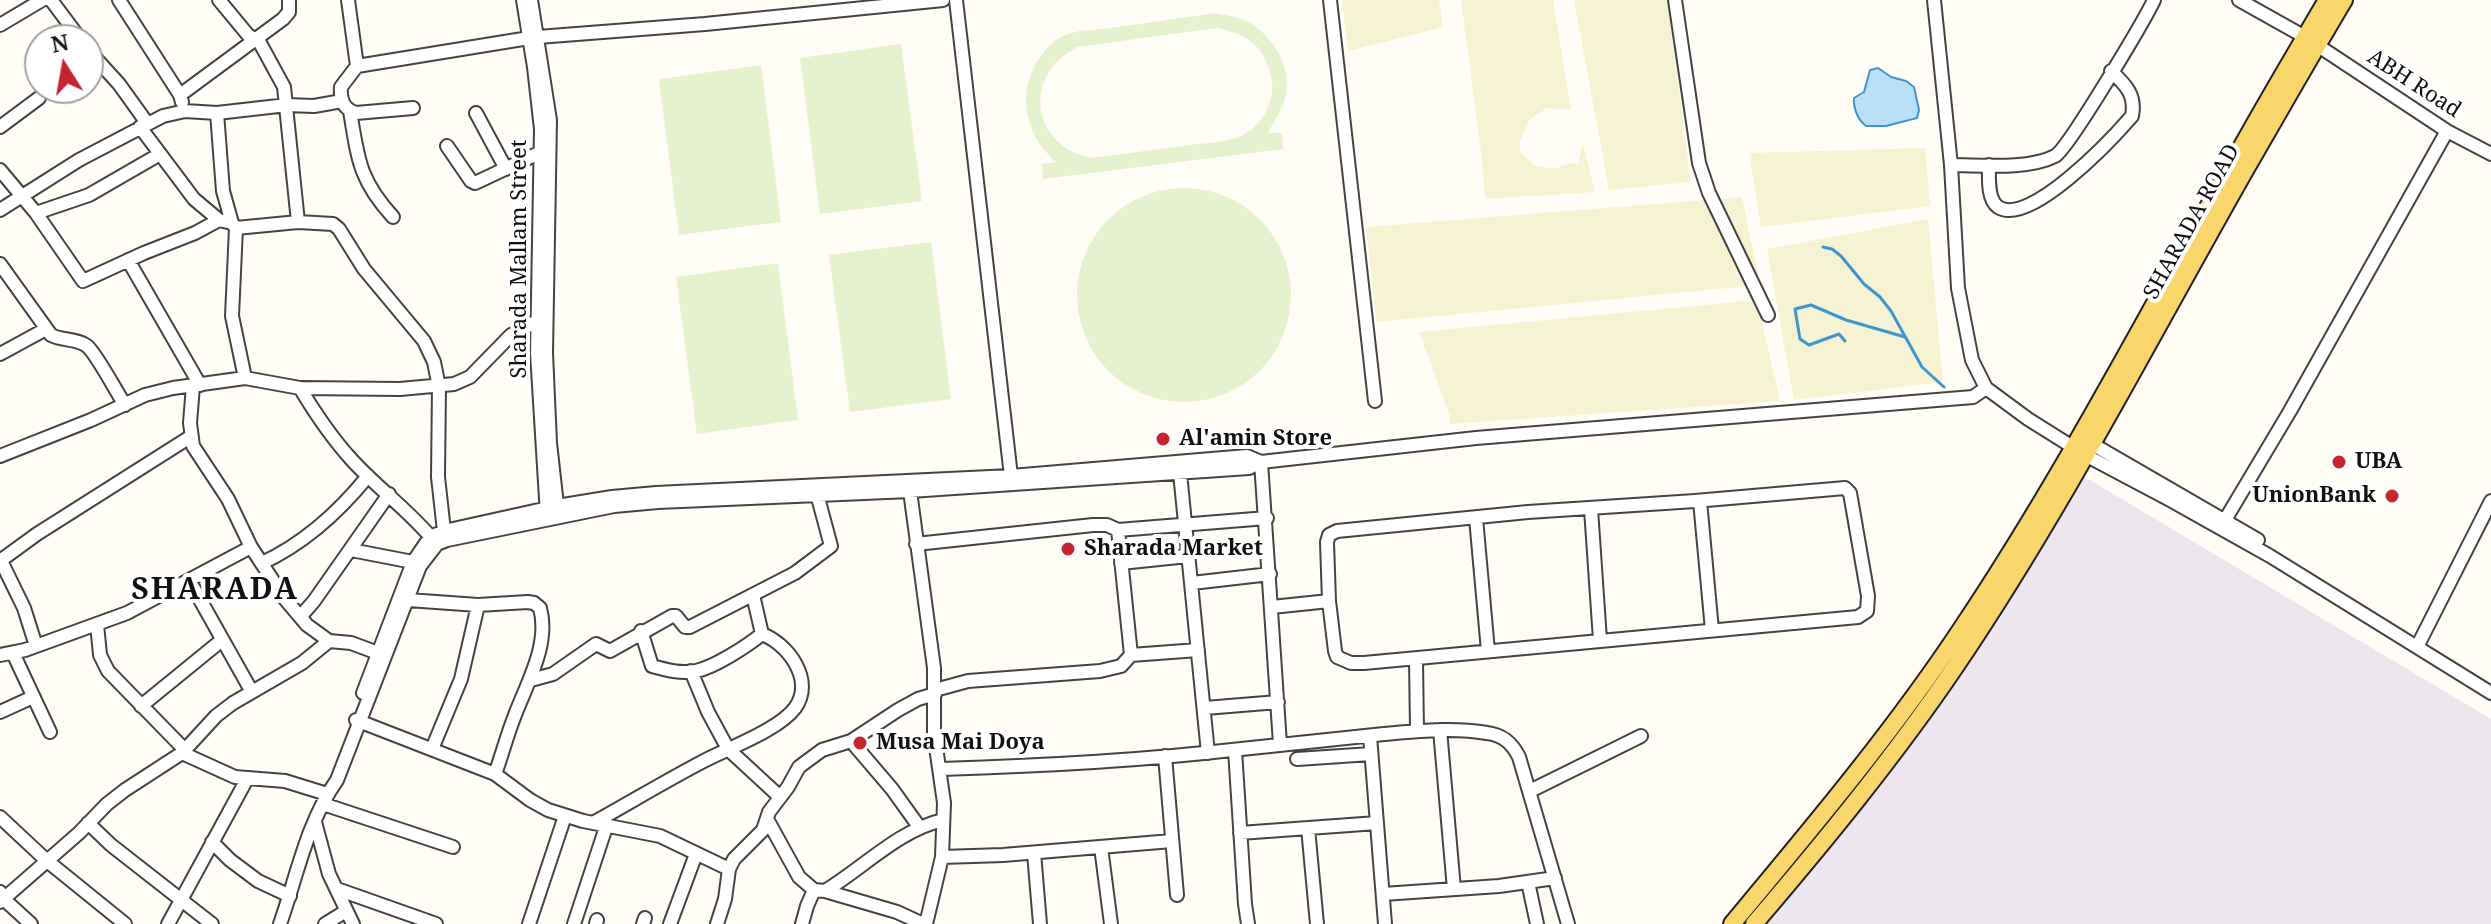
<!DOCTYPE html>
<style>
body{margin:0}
#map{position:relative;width:2491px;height:924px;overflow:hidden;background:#fffdf5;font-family:"Noto Serif",serif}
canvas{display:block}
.north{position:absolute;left:24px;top:24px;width:80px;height:80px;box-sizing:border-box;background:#fff;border:2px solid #a0a0a0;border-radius:50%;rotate:349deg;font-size:22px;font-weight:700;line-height:32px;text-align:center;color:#111}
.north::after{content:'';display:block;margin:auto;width:28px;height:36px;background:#c4262e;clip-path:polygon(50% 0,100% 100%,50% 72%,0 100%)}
</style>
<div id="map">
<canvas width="2491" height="924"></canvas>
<div class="north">N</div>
</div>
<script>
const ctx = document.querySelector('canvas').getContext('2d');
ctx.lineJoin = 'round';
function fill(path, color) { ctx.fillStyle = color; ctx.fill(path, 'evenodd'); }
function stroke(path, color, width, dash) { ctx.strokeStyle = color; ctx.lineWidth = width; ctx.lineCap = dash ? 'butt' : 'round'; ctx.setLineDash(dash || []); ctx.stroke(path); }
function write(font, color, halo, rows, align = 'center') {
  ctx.font = font + ' "Noto Serif",serif'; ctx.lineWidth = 8; ctx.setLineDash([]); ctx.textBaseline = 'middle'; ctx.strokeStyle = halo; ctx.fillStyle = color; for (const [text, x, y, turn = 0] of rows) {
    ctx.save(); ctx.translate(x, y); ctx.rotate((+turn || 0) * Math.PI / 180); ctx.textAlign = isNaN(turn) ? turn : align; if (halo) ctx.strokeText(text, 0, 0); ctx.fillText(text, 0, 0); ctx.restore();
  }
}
const industrial = new Path2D(`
 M 2078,473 L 2491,719 L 2491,924 L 1745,924 Z`);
const farmland = new Path2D(`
 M 1342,0 L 1439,0 L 1443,27 L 1348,51 Z
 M 1461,0 L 1553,0 L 1571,110 L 1547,108 L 1530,119 L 1520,141 L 1520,152 L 1534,165 L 1553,169 L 1571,163 L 1578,164 L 1583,144 L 1595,192 L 1485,199 L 1482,160 Z
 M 1574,0 L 1667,0 L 1691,182 L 1609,190 Z
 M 1925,148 L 1930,206 L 1761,227 L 1749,153 Z
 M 1742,197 L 1760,285 L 1377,322 L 1366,227 Z
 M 1928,219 L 1943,382 L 1794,400 L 1767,249 Z
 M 1757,300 L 1780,401 L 1450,424 L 1450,416 L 1419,332 Z`);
const pitch = new Path2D(`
 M 1216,13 C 1224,15 1233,16 1241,19 C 1269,29 1292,64 1286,94 C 1283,109 1275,121 1267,133 L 1282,133 L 1283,149 L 1043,179 L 1042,164 L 1056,162 C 1037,145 1026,125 1026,98 C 1027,73 1044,42 1068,34 C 1081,29 1098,30 1111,28 C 1146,23 1181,18 1216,13 ZM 1217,28 C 1246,35 1261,42 1270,72 C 1279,100 1260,132 1233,139 C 1219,143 1204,143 1190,145 C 1157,149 1125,154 1092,158 C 1051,151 1026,110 1049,72 C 1056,60 1066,54 1077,47 Z
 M 901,44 L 922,201 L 820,214 L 800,58 Z
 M 761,65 L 781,222 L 679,235 L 659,79 Z
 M1077 295a107 107 0 1 1 214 0a107 107 0 1 1-214 0Z
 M 931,242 L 951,399 L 850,412 L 829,255 Z
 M 778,263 L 798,420 L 697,434 L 676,277 Z`);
const water = new Path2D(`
 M 1878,68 L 1891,77 L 1906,81 L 1914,87 L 1919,110 L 1917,118 L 1886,126 L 1866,126 C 1858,120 1853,108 1854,98 L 1864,92 L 1870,70 Z`);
const stream = new Path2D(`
 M 1823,247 L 1832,249 L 1841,256 L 1864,284 L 1880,297 L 1891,311 L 1922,367 L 1944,387
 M 1845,341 L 1839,334 L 1809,345 L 1800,339 L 1795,309 L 1811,305 L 1846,320 L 1905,337`);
const minor = new Path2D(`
 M 51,0 L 81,40
 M 119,0 L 180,95 L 182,102
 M 219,0 L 248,35 L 260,43 L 284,87 L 298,222
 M 348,0 L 357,66
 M 523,0 L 534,67 L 541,129 L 537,353 L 547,515
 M 531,0 L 550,120 L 546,353 L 550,443 L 558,514
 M 956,0 L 1011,476
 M 1330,0 L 1375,401
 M 1675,0 L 1699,163 L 1709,193 L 1768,315
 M 1934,0 L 1951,165 L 1958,288 L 1972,360 L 1986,388 L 2028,419 L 2087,456 L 2172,501 L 2270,556 L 2491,693
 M 2239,0 L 2305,37
 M 0,25 L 42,0
 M 538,37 L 705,24 L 943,0
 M 2317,45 L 2447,131 L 2491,154
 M 88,50 L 119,84 L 147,123
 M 180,95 L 283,19 L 289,12 L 289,0
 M 413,108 L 356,113 C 343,109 340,99 341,87 L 357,66 L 529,38
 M 350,111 C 358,159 359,180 393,217
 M 217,113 L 223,191 L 232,223
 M 476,113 L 506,169
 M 0,127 L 39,98
 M 140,127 L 194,199 L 219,220 L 232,223 L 236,228 L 298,222 L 333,224 L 339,229 L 364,269 L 424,341 L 434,362 L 439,387 L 438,477 L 444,531
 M 447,146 L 471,181 L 475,183 L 541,152
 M 1951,165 C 1981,165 2028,170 2055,156 C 2068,149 2144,21 2154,0
 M 1989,165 C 1989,177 1987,199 1998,207 C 2029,228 2113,138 2132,116 C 2136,95 2126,85 2111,71
 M 0,170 L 36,213 L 83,281 L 144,253 L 195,233 L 219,220
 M 0,210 L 79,160 L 163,116 L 185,111 L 217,113 L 287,105 L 314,106 L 342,101
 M 36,213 L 89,195 L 160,154
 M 236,228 L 232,316 L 245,378
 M 128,260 L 200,385
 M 0,264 L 51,335 C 62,341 77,338 87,346 C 96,353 117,393 125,405
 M 0,354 L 46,329
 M 193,386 L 190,423 L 193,446 L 228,499 L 251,547 L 285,599 L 307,625 L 329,641 L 351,643 L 378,653
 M 300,388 C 315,413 331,437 351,459 C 377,488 410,511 435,542
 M 2087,441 L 2258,540
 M 0,456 L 91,420 L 145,395 L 173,388 L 245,378 L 300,388 L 400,389 L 454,384 L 470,377 L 511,335 L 537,321
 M 1261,462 L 1280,744
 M 1180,473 L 1208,753
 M 1845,488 L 1850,493 L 1868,596 L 1867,611 L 1858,617 L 1364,663 L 1351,663 L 1337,657 L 1335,651 L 1329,601 L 1327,542 L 1329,535 L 1337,531 L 1528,512 L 1695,501 Z
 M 910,491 L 934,668 L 934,733 L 944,803 L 942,857 L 926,924
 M 1700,501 L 1712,630
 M 1591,509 L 1600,640
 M 1476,518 L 1488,651
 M 2225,520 L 2290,411 L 2447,131
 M 1118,530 L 1131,655
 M 916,544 L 1093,525 L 1107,525 L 1118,530 L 1267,518
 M 351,550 L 413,562
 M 0,561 L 37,534 L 190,437
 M 1,561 L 24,608 L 36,646
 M 262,563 C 305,543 338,513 368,476
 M 1121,563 L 1188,556
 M 189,580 L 252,692
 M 1192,583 L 1270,574
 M 408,600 L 478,605 L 528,602 L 534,603 L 540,608 C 550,644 527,683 515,715 C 507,735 502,755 495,774
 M 1272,607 L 1329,601
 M 301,616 L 314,601 L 389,494
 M 97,624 L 100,655 L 108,671 L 185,750
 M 641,631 L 652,666 C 666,670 681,674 696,671 C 715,667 747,646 762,634 L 753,595
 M 2417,647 L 2491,501
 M 13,653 L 50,732
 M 0,655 L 25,650 L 127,613 L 251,547
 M 1416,659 L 1417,731
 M 691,671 L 708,712 L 728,749 L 780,797
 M 531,680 L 553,674 L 596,644 L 610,651 L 672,616 L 676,616 L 685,627 L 690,627 L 795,573 L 831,546 L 817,494
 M 935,690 L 968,681 L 1100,671 L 1121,666 L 1131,655 L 1198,650
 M 363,693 L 413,562 L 430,537 L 444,531 L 557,506 L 612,497 L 656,493 L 1011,476 L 1247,456 L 1261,462
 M 141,706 L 222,640
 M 1205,708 L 1278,702
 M 0,712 L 33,697
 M 356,720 L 495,774 L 530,800 L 548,810 L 583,821 L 660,836 L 729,869
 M 1440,730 L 1454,889
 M 1370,736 L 1385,924
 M 851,741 L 892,789 L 920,828
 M 432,749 L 461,679 L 478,605
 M 1235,750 L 1245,904 L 1248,924
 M 182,753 L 235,777 L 285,781 L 327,794
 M 1165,756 L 1177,895
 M 1297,759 L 1371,754
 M 941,769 C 1038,766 1136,761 1232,750 C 1283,745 1333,739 1384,734 C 1418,731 1453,727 1487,733 C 1503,735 1512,743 1519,757 L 1568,924
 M 1530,791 L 1641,736
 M 323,804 L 453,847
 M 0,817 L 46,860 L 125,924
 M 767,819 L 799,877 L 814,890
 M 315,822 L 329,874 L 353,924
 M 88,823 L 111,845 L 212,924
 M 593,823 C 629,803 664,782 700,763 C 726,749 779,730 795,708 C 815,680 788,644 762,634
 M 1308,828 L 1317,924
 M 1240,833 L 1377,823
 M 212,842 L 230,860 L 258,881 L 290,896
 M 1101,847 L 1111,924
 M 1034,853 L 1040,924
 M 942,857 L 1003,855 L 1172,841
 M 1528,882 L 1537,924
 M 337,889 L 436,924
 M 825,891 L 897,912 L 923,924
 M 0,892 L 8,903 L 31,924
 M 1383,894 L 1499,886 L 1555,878
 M 0,902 L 79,833 L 107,804 L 125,790 L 182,753 L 216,716 L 233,703 L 302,663 L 329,641
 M 168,924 L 247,779
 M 280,924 C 297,876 307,822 337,780 L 420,566 L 437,544 L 447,540 L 614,506 L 658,502 L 910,491 L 1249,468 L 1261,462 L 1476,438 L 1973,397 L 1986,388
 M 325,924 L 346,911
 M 529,924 L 565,816
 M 574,924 L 607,824
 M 596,924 L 597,920
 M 643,924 L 645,918
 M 670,924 L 696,854
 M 717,924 L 725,899 L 729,869 L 734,859 L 763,830 L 769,812 L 788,787 L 799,767 L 822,750 L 851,741 L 898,710 L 918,699 L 935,694
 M 802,924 L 807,906 L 814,890 L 825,891 C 863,868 899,830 943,820`);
const major = new Path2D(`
 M 1732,924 C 1812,828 1893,732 1962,628 C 2061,480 2143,323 2230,168 C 2261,111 2294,56 2327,0
 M 1754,924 C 1824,842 1894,757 1955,667 C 2062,509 2149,339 2244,172 C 2277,115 2310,57 2344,0`);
const markers = [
 [1163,439,8,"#c4262e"],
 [2339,462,8,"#c4262e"],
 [2392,496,8,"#c4262e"],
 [1068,549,8,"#c4262e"],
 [860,743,8,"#c4262e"]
];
const streetNames = [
 ["ABH Road",2414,84,33],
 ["SHARADA ROAD",2192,222,-61],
 ["Sharada Mallam Street",520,259,-90]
];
const poiNames = [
 ["Al'amin Store",1179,439],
 ["UBA",2355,462],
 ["UnionBank",2376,496,"right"],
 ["Sharada Market",1084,549],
 ["Musa Mai Doya",876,743]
];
const districtNames = [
 ["SHARADA",215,590]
];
fill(industrial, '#eee6ef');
fill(farmland, '#f6f3d4');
fill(pitch, '#e6f2cf');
fill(water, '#b9e0f7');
stroke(water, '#3f96cf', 2);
stroke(stream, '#3f96cf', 3);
stroke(minor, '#444', 16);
stroke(major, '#222', 20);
stroke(minor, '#fff', 12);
stroke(major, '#f9d66b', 16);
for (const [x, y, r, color] of markers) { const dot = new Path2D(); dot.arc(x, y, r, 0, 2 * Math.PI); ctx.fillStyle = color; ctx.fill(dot); stroke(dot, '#fff', 3); }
write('22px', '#111', '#fff', streetNames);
write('bold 22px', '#111', '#fff', poiNames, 'left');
ctx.letterSpacing = '2px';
write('bold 30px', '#111', '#fff', districtNames);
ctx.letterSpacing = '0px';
</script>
